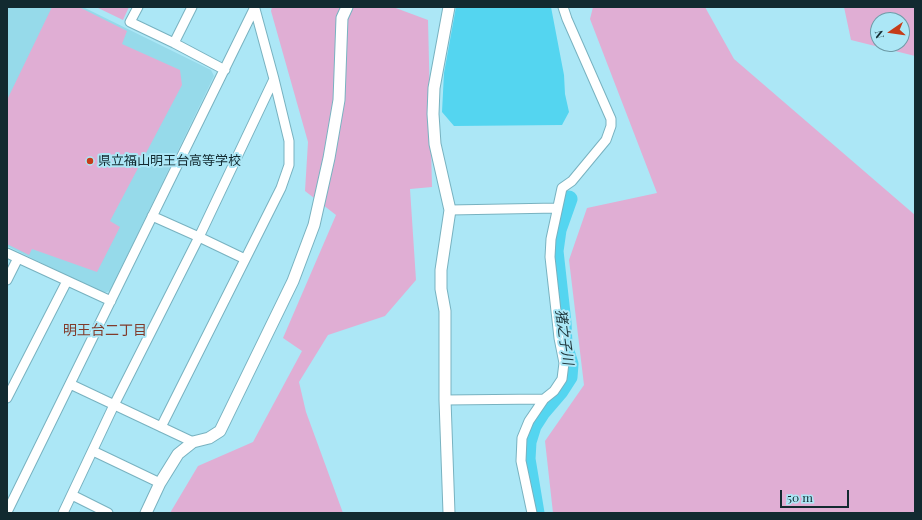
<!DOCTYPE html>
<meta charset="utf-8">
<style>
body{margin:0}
#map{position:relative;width:922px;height:520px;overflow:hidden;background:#ace7f6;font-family:"Playfair Display",serif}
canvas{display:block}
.frame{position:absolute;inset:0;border:8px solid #122a30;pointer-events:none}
.north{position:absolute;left:870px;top:12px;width:40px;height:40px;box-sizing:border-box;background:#ace7f6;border:1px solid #6e9ba7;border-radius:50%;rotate:257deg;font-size:11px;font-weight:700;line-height:16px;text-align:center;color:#122a30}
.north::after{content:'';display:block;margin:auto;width:14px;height:18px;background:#c53c19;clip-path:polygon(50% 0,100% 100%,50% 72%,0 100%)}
.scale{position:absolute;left:780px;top:490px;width:69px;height:18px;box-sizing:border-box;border:2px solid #122a30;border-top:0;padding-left:5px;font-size:12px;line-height:14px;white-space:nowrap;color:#122a30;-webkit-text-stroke:3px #ace7f6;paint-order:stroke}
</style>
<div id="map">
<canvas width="922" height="520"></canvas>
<div class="frame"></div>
<div class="north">N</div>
<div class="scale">50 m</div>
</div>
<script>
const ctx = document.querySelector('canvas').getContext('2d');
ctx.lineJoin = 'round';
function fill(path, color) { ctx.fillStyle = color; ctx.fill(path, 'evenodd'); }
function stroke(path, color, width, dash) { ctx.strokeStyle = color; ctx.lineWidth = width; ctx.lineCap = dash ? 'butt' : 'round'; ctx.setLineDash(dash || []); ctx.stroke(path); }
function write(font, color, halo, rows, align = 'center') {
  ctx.font = font + ' "Playfair Display","Noto Sans JP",serif'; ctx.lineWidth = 4; ctx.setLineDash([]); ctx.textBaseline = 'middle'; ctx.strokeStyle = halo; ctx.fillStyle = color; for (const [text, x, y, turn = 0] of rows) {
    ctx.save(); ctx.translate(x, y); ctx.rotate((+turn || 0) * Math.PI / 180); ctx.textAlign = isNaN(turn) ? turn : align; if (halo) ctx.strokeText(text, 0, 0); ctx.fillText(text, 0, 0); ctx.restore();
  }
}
const built = new Path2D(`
 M 7,7 L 83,7 L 211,70 L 214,76 L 110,291 L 103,293 L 7,246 Z`);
const green = new Path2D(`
 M 52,7 L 79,7 L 127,31 L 122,44 L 180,70 L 182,85 L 110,221 L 120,227 L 97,272 L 32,249 L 29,255 L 7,244 L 7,100 Z
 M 96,7 L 129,7 L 123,20 Z
 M 272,7 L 393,7 L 428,20 L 432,187 L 410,189 L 416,280 L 385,316 L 328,335 L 299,382 L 306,412 L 343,513 L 170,513 L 198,466 L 253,442 L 302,351 L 283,338 L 336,215 L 305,191 L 308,142 L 271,11 Z
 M 593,7 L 705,7 L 734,59 L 915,215 L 915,513 L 553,513 L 545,441 L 584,385 L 569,260 L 587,208 L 657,193 L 590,19 Z
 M 844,7 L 915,7 L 915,56 L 851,40 ZM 878,20 L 902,20 L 902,44 L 878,44 Z`);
const water = new Path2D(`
 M 456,7 L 551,7 L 564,75 L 565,94 L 569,112 L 562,125 L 454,126 L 442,112 L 444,73 Z`);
const river = new Path2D(`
 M 536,513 L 527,459 L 528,442 L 533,426 L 542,412 L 560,391 L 569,377 L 570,364 L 564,345 L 563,323 L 555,251 L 558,230 L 569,199`);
const minor = new Path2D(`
 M 138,7 L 130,22 L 174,43 L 225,70
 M 174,43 L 192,7
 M 450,210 L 557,208
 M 152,216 L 199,237 L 245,259
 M 7,253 L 111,301
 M 7,280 L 18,258
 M 70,384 L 193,442
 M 7,398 L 67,281
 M 445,400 L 544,399
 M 161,427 L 281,188 L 289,165 L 289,141 L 274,79 L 255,9
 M 93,451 L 160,483
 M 72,495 L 108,513
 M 7,512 L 255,7
 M 63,513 L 114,405 L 199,237 L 274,79
 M 532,513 L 521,461 L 522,438 L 529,421 L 544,399 L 554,391 L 562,379 L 564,363 L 559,338 L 550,257 L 551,239 L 562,188 L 572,181 L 606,140 L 611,126 L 611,119 L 567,19 L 563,7`);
const tertiary = new Path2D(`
 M 449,7 L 434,88 L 433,114 L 435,144 L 450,210 L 441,270 L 441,289 L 445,311 L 445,400 L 449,513
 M 146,513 L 160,483 L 178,454 L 193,442 L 209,438 L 220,431 L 293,281 L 314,225 L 329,158 L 339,100 L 342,18 L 347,7`);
const markers = [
 [90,161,4,"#c53c19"]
];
const poiNames = [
 ["県立福山明王台高等学校",98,161]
];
const neighbourhoodNames = [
 ["明王台二丁目",105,331]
];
const waterNames = [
 ["猪之子川",564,337,82]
];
fill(built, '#96daea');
fill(green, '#e0aed4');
fill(water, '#54d5f0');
stroke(river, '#54d5f0', 17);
stroke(minor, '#78b2c0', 11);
stroke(tertiary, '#78b2c0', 13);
stroke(minor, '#fff', 9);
stroke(tertiary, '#fff', 11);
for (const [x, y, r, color] of markers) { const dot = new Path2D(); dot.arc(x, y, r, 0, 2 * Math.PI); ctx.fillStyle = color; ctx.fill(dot); stroke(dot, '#ace7f6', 1.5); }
write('13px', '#122a30', '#ace7f6', poiNames, 'left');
write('14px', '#813b2b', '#ace7f6', neighbourhoodNames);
write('italic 14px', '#1e353a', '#ace7f6', waterNames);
</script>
